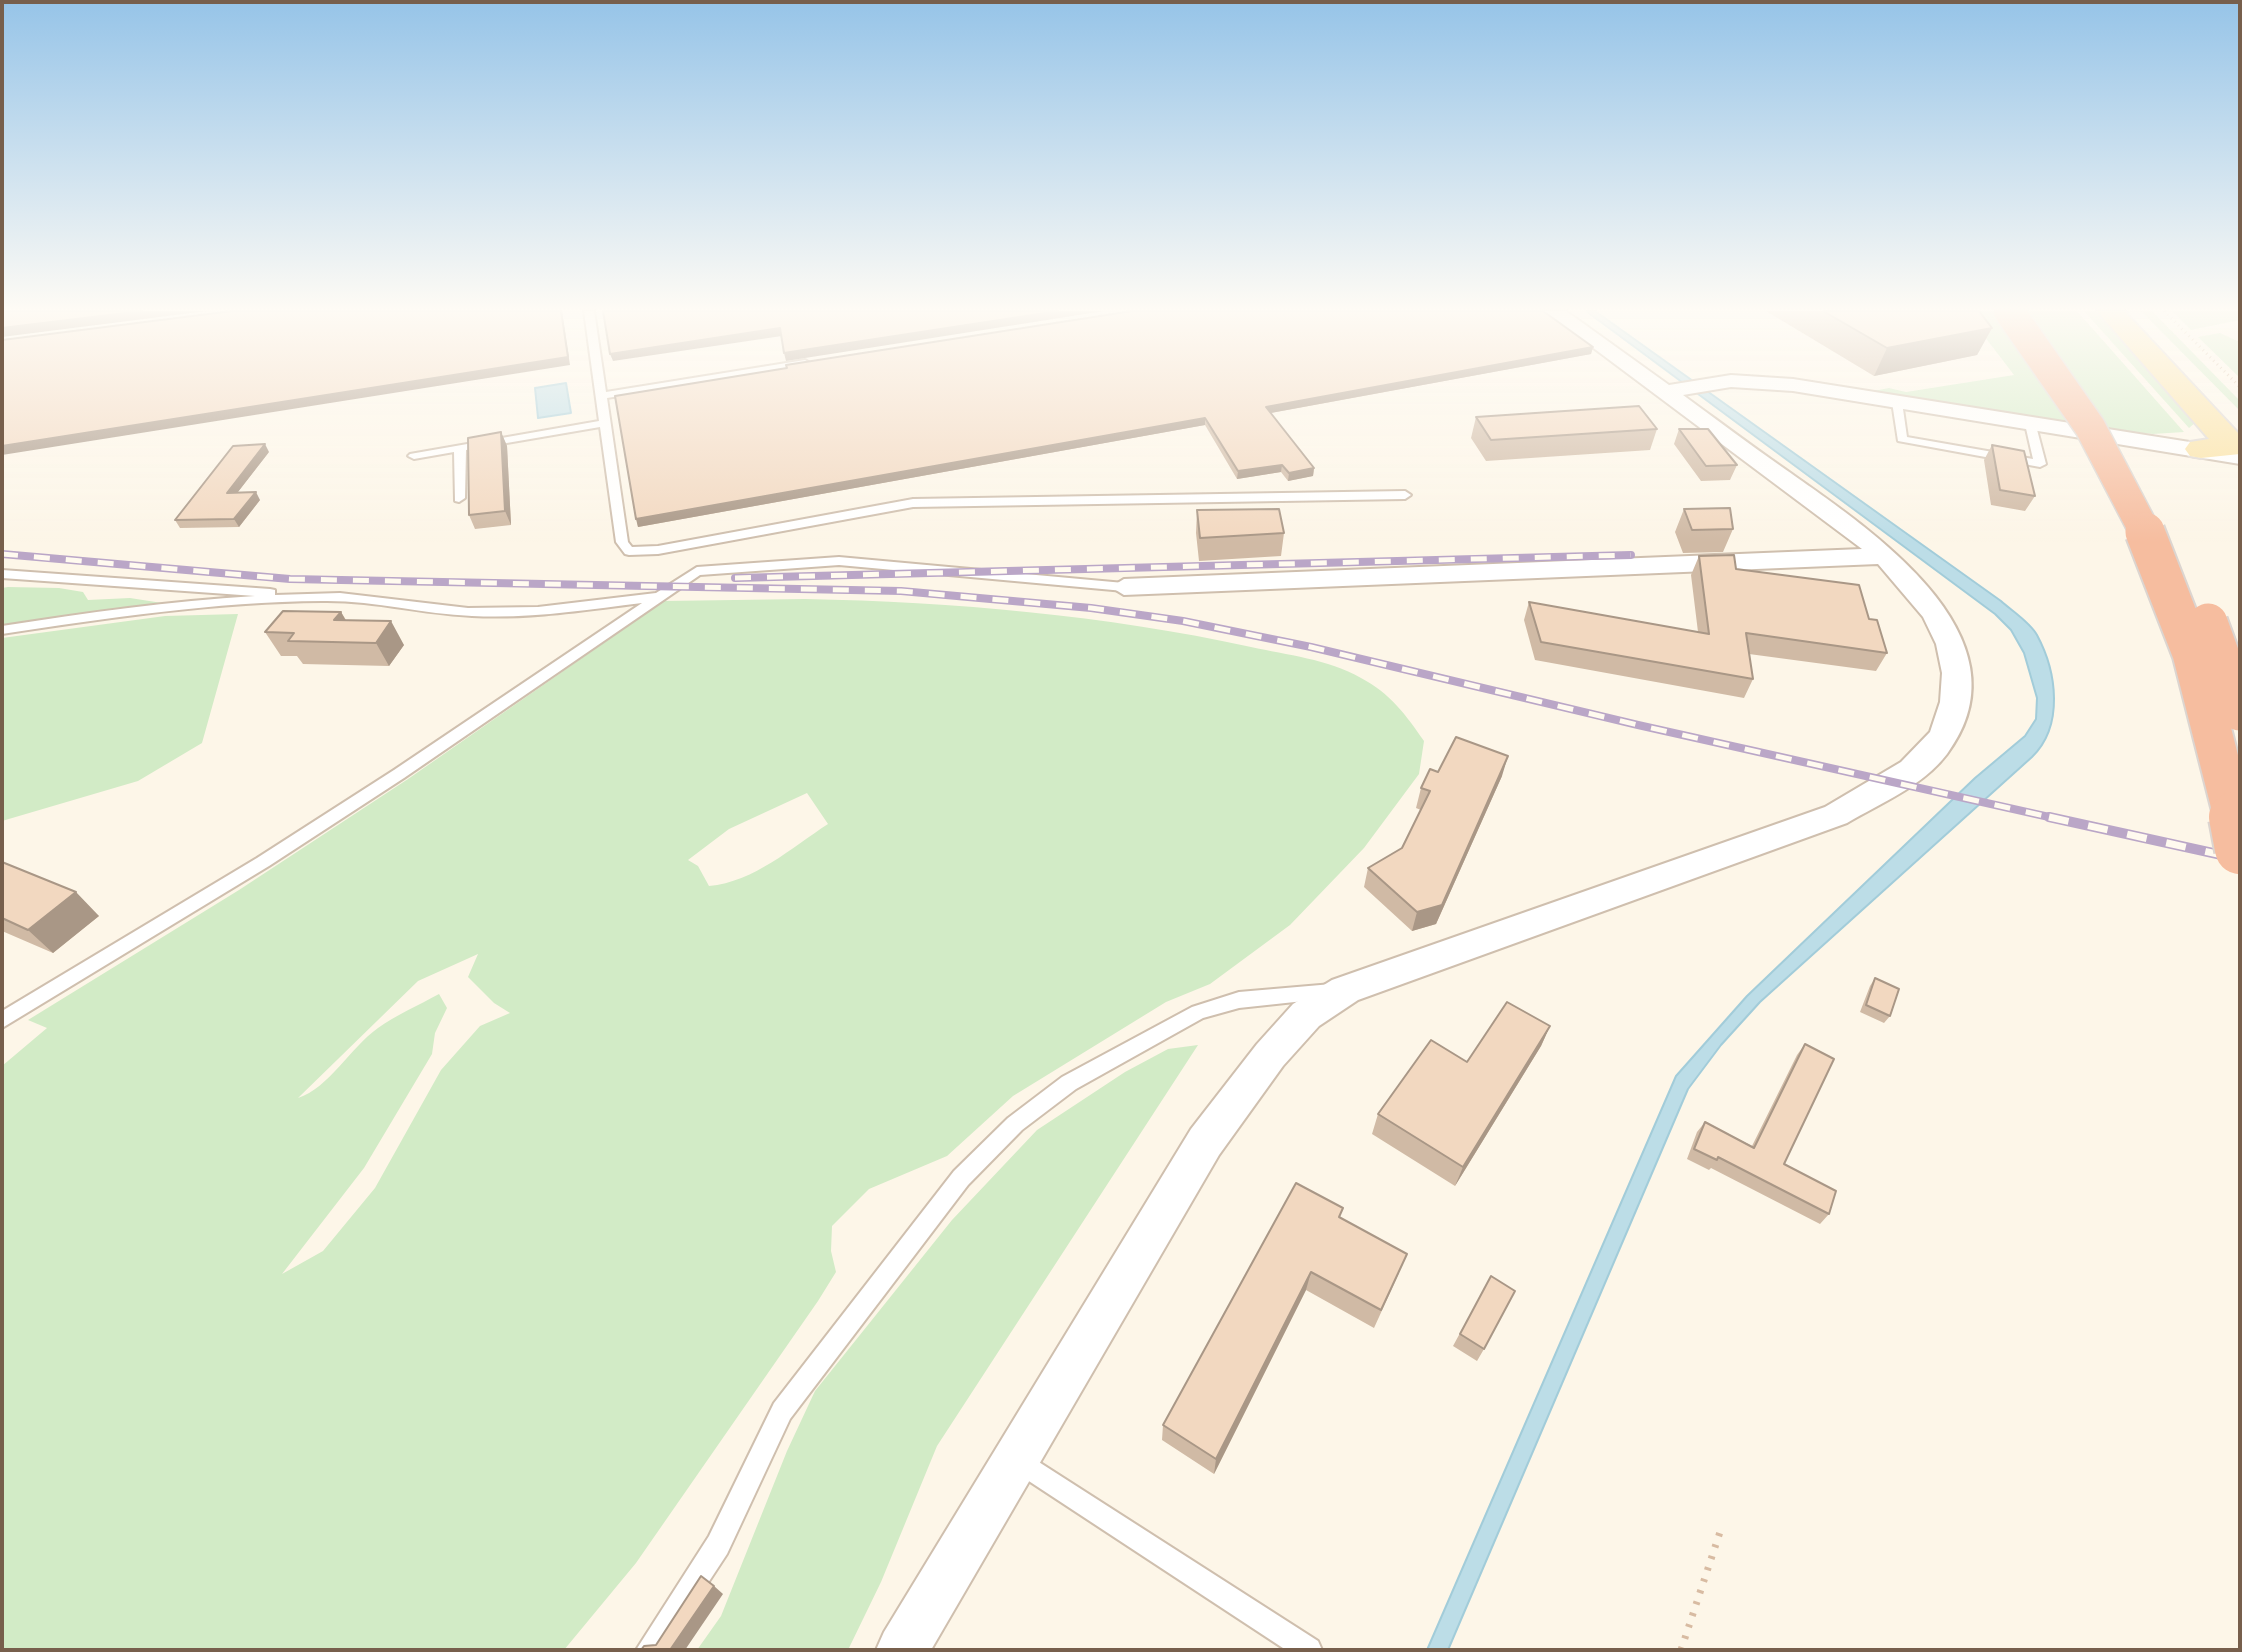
<!DOCTYPE html>
<style>
body{margin:0}
#map{position:relative;width:2242px;height:1652px;overflow:hidden;background:#fdf6e8;font-family:Montserrat,sans-serif}
canvas{display:block}
.frame{position:absolute;inset:0;border:4px solid #775f4c;pointer-events:none}
</style>
<div id="map">
<canvas width="2242" height="1652"></canvas>
<div class="frame"></div>
</div>
<script>
const ctx = document.querySelector('canvas').getContext('2d');
ctx.lineJoin = 'round';
function fill(path, color) { ctx.fillStyle = color; ctx.fill(path, 'evenodd'); }
function stroke(path, color, width, dash) { ctx.strokeStyle = color; ctx.lineWidth = width; ctx.lineCap = dash ? 'butt' : 'round'; ctx.setLineDash(dash || []); ctx.stroke(path); }
const green = new Path2D(`
 M 1965,311 L 2077,311 L 2184,432 L 2153,434 L 2033,421 L 1868,392 L 1889,388 L 1906,392 L 2014,375 Z
 M 2084,311 L 2096,311 L 2196,422 L 2189,428 Z
 M 2141,311 L 2152,311 L 2240,401 L 2240,411 Z
 M 2172,311 L 2240,311 L 2240,320 L 2191,330 Z
 M 2220,333 L 2240,342 L 2240,378 L 2198,337 Z
 M 8,587 L 59,588 L 83,592 L 88,600 L 130,598 L 162,603 L 2,626 L 2,588 Z
 M 805,599 C 955,602 1104,615 1251,647 C 1287,655 1328,659 1361,678 C 1390,693 1406,715 1424,741 L 1419,774 L 1364,848 L 1290,925 L 1210,984 L 1166,1002 L 1013,1096 L 947,1156 L 869,1189 L 832,1226 L 831,1251 L 836,1272 L 818,1301 L 636,1563 L 564,1650 L 2,1650 L 2,1066 L 47,1028 L 28,1020 L 239,890 L 408,779 L 664,601 ZM 807,793 L 828,824 C 791,848 754,882 709,886 L 698,866 L 688,860 L 729,829 ZM 478,954 L 468,977 L 494,1003 L 510,1013 L 480,1026 L 441,1070 L 375,1188 L 323,1251 L 282,1274 L 364,1168 L 432,1054 L 435,1033 L 447,1008 L 439,994 C 419,1005 396,1015 378,1028 C 350,1048 329,1088 298,1098 L 418,981 Z
 M 238,614 L 202,743 L 138,781 L 2,821 L 2,638 L 165,616 Z
 M 1198,1045 L 937,1446 L 881,1582 L 848,1650 L 697,1650 L 721,1616 L 787,1451 L 815,1391 L 952,1220 L 1037,1130 L 1125,1072 L 1168,1049 Z`);
const water = new Path2D(`
 M 1586,311 L 1595,311 L 2001,601 C 2012,611 2030,622 2037,635 C 2057,672 2064,726 2032,757 L 1760,1002 L 1721,1045 L 1688,1089 L 1448,1650 L 1427,1650 L 1676,1076 L 1747,996 L 1975,778 L 2025,736 L 2036,719 L 2037,698 L 2024,653 L 2011,630 L 1995,614 Z
 M 566,383 L 571,413 L 538,418 L 535,388 Z`);
const pathFar1 = new Path2D(`
 M 2164,311 L 2240,387`);
const path = new Path2D(`
 M 1681,1650 L 1721,1529`);
const lane = new Path2D(`
 M 584,311 L 594,311 L 606,392 L 805,360 L 810,363 L 805,366 L 607,398 L 628,542 L 632,547 L 658,546 L 913,499 L 1405,491 L 1411,495 L 1405,499 L 913,507 L 658,554 L 629,555 L 625,554 L 616,542 L 600,427 L 466,450 L 465,498 L 459,502 L 455,501 L 454,452 L 414,459 L 408,456 L 410,454 L 599,421 Z
 M 1897,399 L 1902,402 L 1907,437 L 2033,459 L 2025,424 L 2035,422 L 2046,464 L 2040,467 L 1898,441 L 1892,402 Z
 M 839,557 L 1124,583 L 1131,587 L 1124,591 L 839,565 L 700,575 L 404,778 L 269,866 L 2,1028 L 2,1011 L 257,858 L 394,770 L 642,603 C 585,610 529,619 472,616 C 422,614 373,600 322,601 C 214,602 108,618 2,634 L 2,626 C 86,613 170,601 255,596 L 2,578 L 2,570 L 270,589 L 275,590 L 275,595 L 340,593 L 468,608 L 538,607 L 656,593 L 697,567 Z
 M 1332,984 L 1338,986 L 1341,991 L 1338,996 L 1332,998 L 1239,1008 L 1203,1018 L 1076,1089 L 1022,1130 L 968,1185 L 790,1419 L 727,1554 L 664,1650 L 636,1650 L 709,1536 L 774,1403 L 954,1171 L 1008,1118 L 1062,1077 L 1192,1007 L 1239,992 Z
 M 1017,1448 L 1318,1641 L 1322,1650 L 1286,1650 L 1009,1468 L 1005,1460 L 1009,1452 Z`);
const street = new Path2D(`
 M 1544,311 L 1566,311 L 1669,385 L 1731,375 L 1793,379 L 2240,450 L 2240,464 L 1793,391 L 1731,387 L 1683,395 C 1716,419 1749,444 1782,467 C 1864,525 2036,635 1947,754 C 1923,786 1881,803 1847,823 L 1358,1000 L 1319,1026 L 1283,1066 L 1219,1155 L 931,1650 L 876,1650 L 884,1632 L 1191,1129 L 1257,1044 L 1293,1004 L 1332,980 L 1825,807 L 1901,762 L 1930,732 L 1940,702 L 1942,673 L 1936,644 L 1923,617 L 1878,564 L 1124,595 L 1111,587 L 1124,579 L 1862,549 Z`);
const primary = new Path2D(`
 M 2097,311 L 2124,311 L 2238,433 L 2240,454 L 2201,458 L 2190,456 L 2185,449 L 2190,442 L 2209,439 Z`);
const railFar1 = new Path2D(`
 M 2,554 L 290,579 L 901,591 L 1091,608 L 1183,621 L 1311,647 L 1638,725 L 2058,819
 M 735,578 L 1631,555`);
const rail = new Path2D(`
 M 2049,817 L 2240,859`);
const highwayBridgeFar2 = new Path2D(`
 M 2009,311 L 2090,427 L 2146,534`);
const highwayBridgeFar1 = new Path2D(`
 M 2145,532 L 2192,653 L 2234,819
 M 2208,623 L 2240,711`);
const highwayBridge = new Path2D(`
 M 2234,817 L 2240,849`);
const wall = new Path2D(`
 M 1766,311 L 1979,311 L 1992,328 L 1977,355 L 1874,376 Z
 M 1593,347 L 1591,354 L 1271,413 L 1314,468 L 1313,476 L 1288,481 L 1281,472 L 1237,479 L 1205,425 L 638,527 L 615,396 Z
 M 1476,417 L 1657,429 L 1650,450 L 1486,461 L 1471,438 Z
 M 1679,429 L 1737,465 L 1730,480 L 1701,481 L 1674,444 Z
 M 501,432 L 507,446 L 511,525 L 475,529 L 469,515 Z
 M 1992,445 L 2035,496 L 2025,511 L 1991,505 L 1984,460 Z
 M 269,452 L 237,493 L 260,500 L 239,527 L 180,528 L 175,520 Z
 M 1684,509 L 1733,529 L 1723,552 L 1683,553 L 1675,532 Z
 M 1197,510 L 1284,533 L 1281,556 L 1199,561 L 1196,533 Z
 M 1699,556 L 1736,569 L 1869,619 L 1887,653 L 1876,671 L 1749,654 L 1753,679 L 1744,698 L 1535,660 L 1524,620 L 1529,602 L 1698,632 L 1691,575 Z
 M 341,612 L 346,620 L 404,645 L 389,666 L 303,664 L 297,656 L 281,656 L 265,632 Z
 M 1438,772 L 1502,776 L 1436,924 L 1412,931 L 1364,887 L 1368,868 L 1402,848 L 1421,810 L 1416,808 L 1421,788 Z
 M 2,862 L 99,916 L 53,953 L 2,931 Z
 M 1875,978 L 1890,1016 L 1884,1023 L 1860,1012 L 1870,986 Z
 M 1550,1026 L 1541,1046 L 1455,1186 L 1372,1134 L 1378,1114 L 1467,1062 Z
 M 1805,1044 L 1784,1164 L 1829,1214 L 1820,1224 L 1711,1168 L 1709,1170 L 1687,1159 L 1697,1132 L 1705,1122 L 1752,1146 L 1797,1055 Z
 M 1341,1218 L 1399,1273 L 1374,1328 L 1306,1290 L 1214,1474 L 1162,1440 L 1163,1425 Z
 M 1491,1276 L 1484,1349 L 1477,1361 L 1453,1346 Z`);
const shadedWall = new Path2D(`
 M 142,311 L 207,311 L 2,337 L 2,328 Z
 M 561,311 L 562,311 L 570,365 L 2,455 L 2,446 Z
 M 1058,311 L 1104,311 L 786,361 L 784,353 Z
 M 780,328 L 782,336 L 613,361 L 610,354 Z
 M 1992,328 L 1977,355 L 1874,376 L 1887,348 Z
 M 1593,347 L 1591,354 L 1265,414 L 1266,407 Z
 M 1205,418 L 1205,425 L 638,527 L 636,519 Z
 M 501,432 L 507,446 L 511,525 L 505,511 Z
 M 265,444 L 269,452 L 231,501 L 227,493 Z
 M 1282,465 L 1281,472 L 1237,479 L 1238,471 Z
 M 1314,468 L 1313,476 L 1288,481 L 1289,473 Z
 M 256,492 L 260,500 L 239,527 L 234,519 Z
 M 341,612 L 354,635 L 334,620 Z
 M 391,621 L 404,645 L 389,666 L 376,643 Z
 M 1508,756 L 1502,776 L 1436,924 L 1412,931 L 1417,912 Z
 M 76,892 L 99,916 L 53,953 L 28,930 Z
 M 1550,1026 L 1541,1046 L 1455,1186 L 1463,1167 Z
 M 1311,1272 L 1306,1290 L 1214,1474 L 1216,1459 Z
 M 714,1586 L 723,1594 L 685,1650 L 670,1650 Z`);
const building = new Path2D(`
 M 2,311 L 142,311 L 2,328 Z
 M 232,311 L 561,311 L 568,357 L 2,446 L 2,340 Z
 M 603,311 L 1058,311 L 784,353 L 780,328 L 610,354 Z
 M 1132,311 L 1543,311 L 1593,347 L 1266,407 L 1314,468 L 1289,473 L 1282,465 L 1238,471 L 1205,418 L 636,519 L 615,396 L 787,368 L 786,365 Z
 M 1823,311 L 1979,311 L 1992,328 L 1887,348 Z
 M 1639,406 L 1657,429 L 1491,440 L 1476,417 Z
 M 1679,429 L 1708,429 L 1737,465 L 1706,466 Z
 M 501,432 L 505,511 L 469,515 L 468,438 Z
 M 265,444 L 227,493 L 256,492 L 234,519 L 175,520 L 233,446 Z
 M 1992,445 L 2024,451 L 2035,496 L 2000,490 Z
 M 1730,508 L 1733,529 L 1692,530 L 1684,509 Z
 M 1279,509 L 1284,533 L 1200,538 L 1197,510 Z
 M 1734,555 L 1736,569 L 1859,585 L 1869,619 L 1877,620 L 1887,653 L 1746,633 L 1753,679 L 1541,642 L 1529,602 L 1709,634 L 1699,556 Z
 M 283,611 L 341,612 L 334,620 L 391,621 L 376,643 L 288,641 L 294,633 L 265,632 Z
 M 1456,737 L 1508,756 L 1442,905 L 1417,912 L 1368,868 L 1402,848 L 1430,791 L 1421,788 L 1430,769 L 1438,772 Z
 M 2,862 L 76,892 L 28,930 L 2,918 Z
 M 1875,978 L 1899,989 L 1890,1016 L 1866,1005 Z
 M 1507,1002 L 1550,1026 L 1463,1167 L 1378,1114 L 1431,1040 L 1467,1062 Z
 M 1805,1044 L 1834,1059 L 1784,1164 L 1836,1191 L 1829,1214 L 1718,1157 L 1717,1160 L 1694,1149 L 1705,1122 L 1754,1148 Z
 M 1296,1183 L 1343,1208 L 1339,1217 L 1407,1254 L 1381,1310 L 1311,1272 L 1216,1459 L 1163,1425 Z
 M 1491,1276 L 1515,1291 L 1484,1349 L 1460,1334 Z
 M 701,1576 L 714,1586 L 670,1650 L 641,1650 L 644,1646 L 656,1645 Z`);
fill(green, '#d2ebc6');
fill(water, '#bcdde7');
stroke(water, '#a2ccd9', 2);
stroke(lane, '#cfbfae', 4);
stroke(street, '#cfbfae', 4);
stroke(primary, '#dcd5d0', 4);
stroke(pathFar1, '#d8bba2', 3, [1, 4]);
stroke(path, '#d8bba2', 7, [3, 9]);
fill(lane, '#fff');
fill(street, '#fff');
fill(primary, '#fae1a1');
stroke(railFar1, '#baa6c7', 8);
stroke(rail, '#baa6c7', 10);
stroke(railFar1, '#fffaef', 5, [16]);
stroke(rail, '#fffaef', 7, [20]);
stroke(highwayBridgeFar2, '#dcd5d0', 33, []);
stroke(highwayBridgeFar1, '#dcd5d0', 43, []);
stroke(highwayBridge, '#dcd5d0', 54, []);
stroke(highwayBridgeFar2, '#f6bd9f', 30);
stroke(highwayBridgeFar1, '#f6bd9f', 39);
stroke(highwayBridge, '#f6bd9f', 50);
fill(wall, '#d0baa5');
fill(shadedWall, '#a99786');
fill(building, '#f2d8c0');
stroke(building, '#a99786', 2);
const sky = ctx.createLinearGradient(0, 0, 0, 542);
sky.addColorStop(0, '#96c4e8');
sky.addColorStop(0.57, '#fefbf5');
sky.addColorStop(1, '#fefbf500');
ctx.fillStyle = sky;
ctx.fillRect(0, 0, 2242, 542);
</script>
